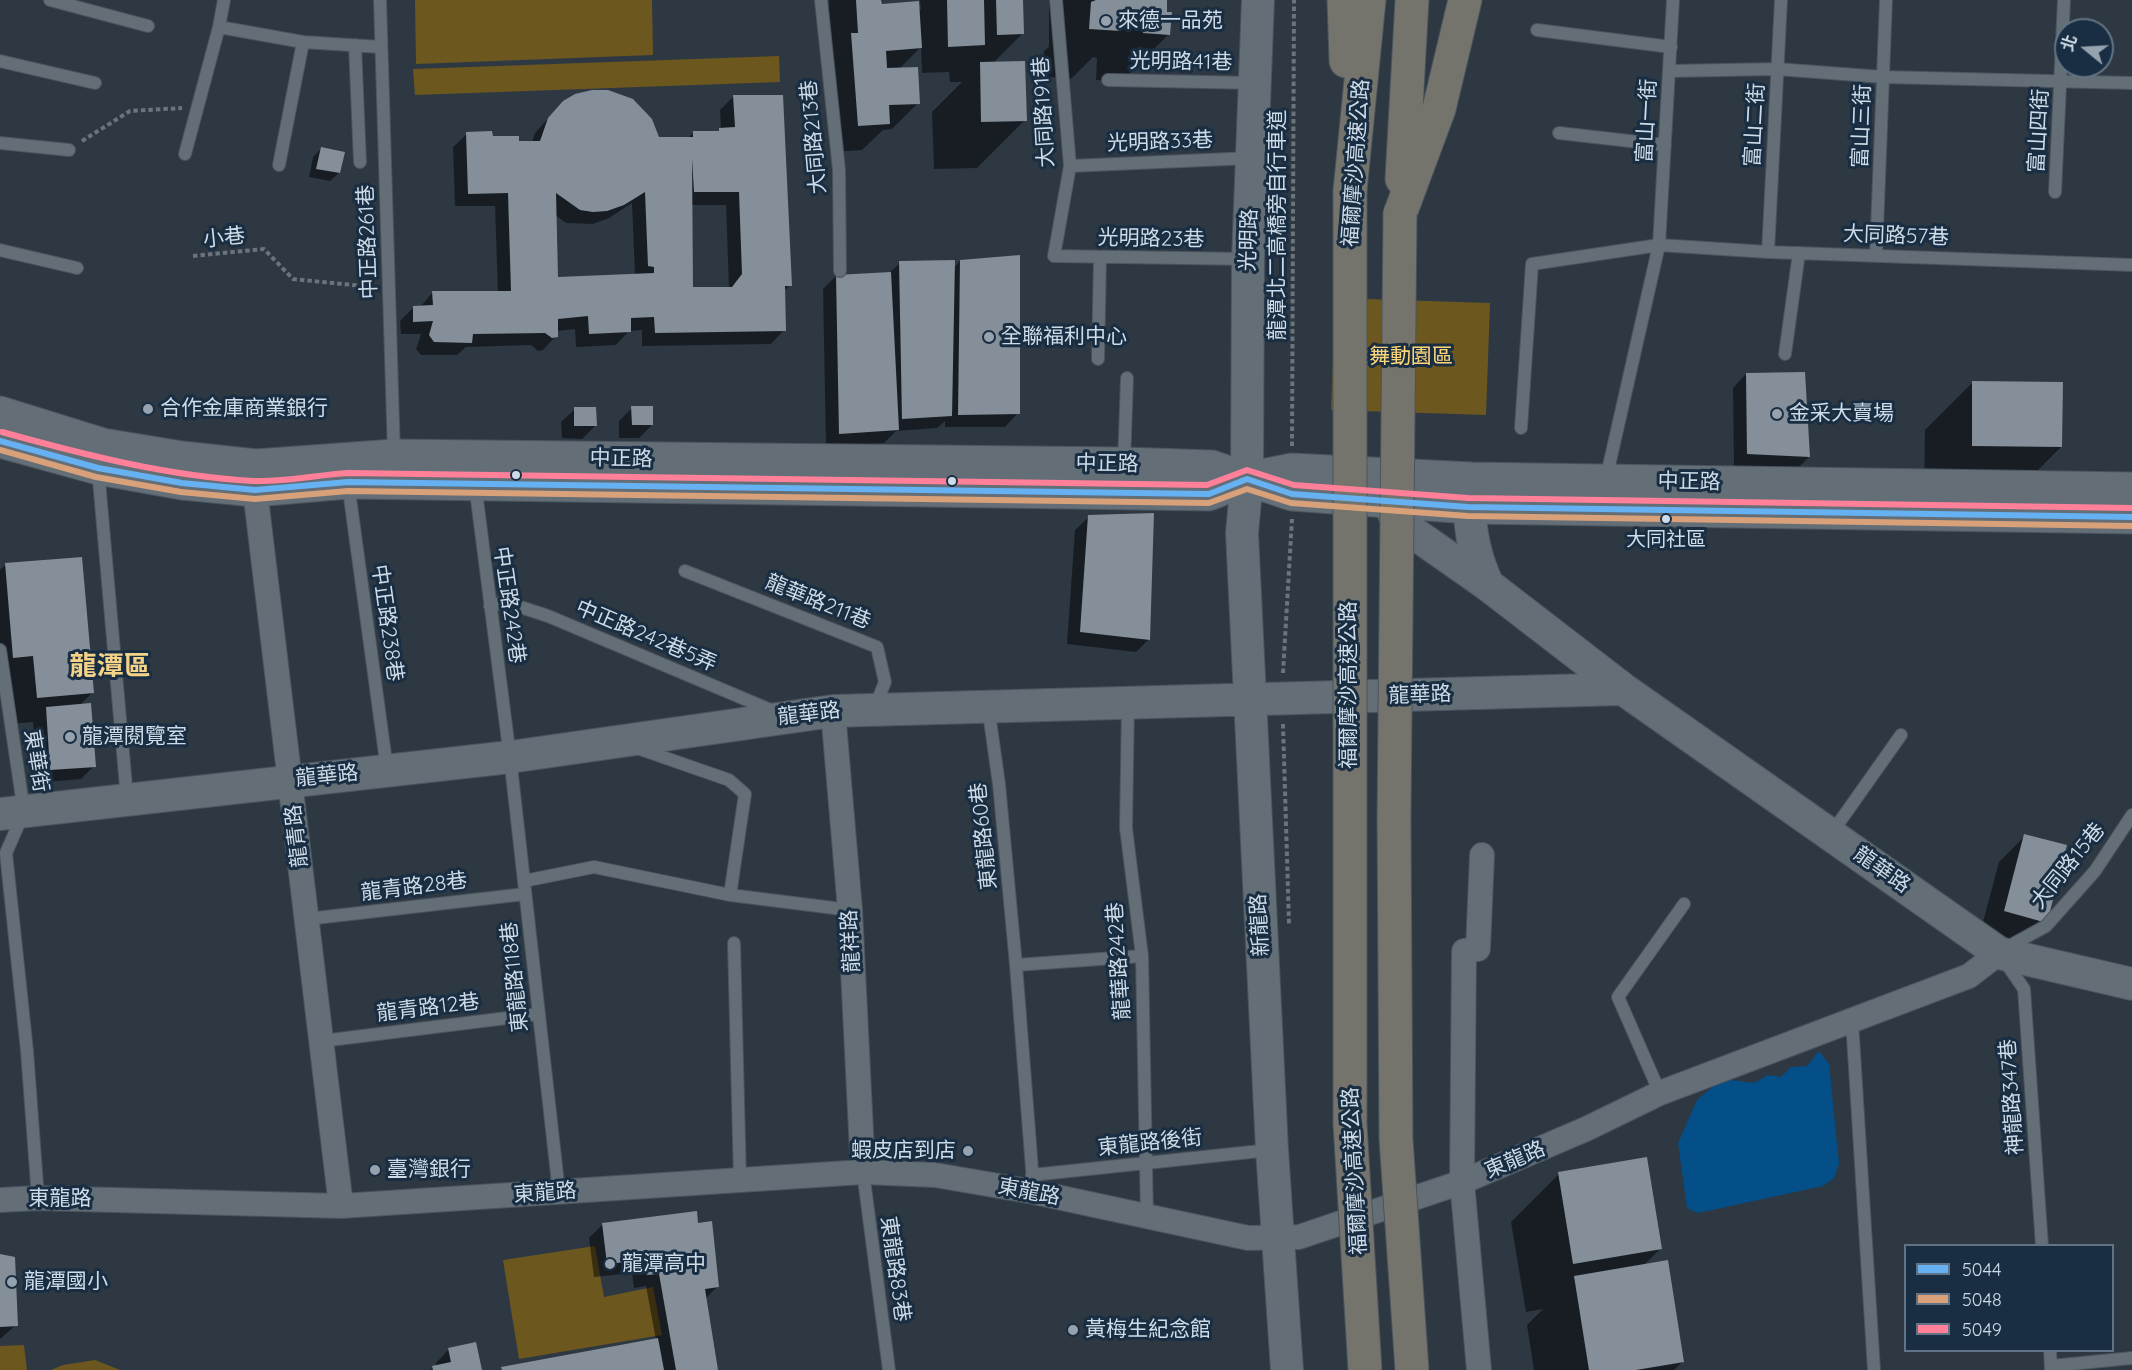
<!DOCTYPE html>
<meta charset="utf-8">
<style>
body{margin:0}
#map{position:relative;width:2132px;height:1370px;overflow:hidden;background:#2d3843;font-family:Quicksand,"Noto Sans TC",sans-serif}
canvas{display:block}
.legend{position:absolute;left:1904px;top:1244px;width:210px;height:108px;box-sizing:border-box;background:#192e42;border:2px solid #617384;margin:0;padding:8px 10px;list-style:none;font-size:18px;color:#cedbe8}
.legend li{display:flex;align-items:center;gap:12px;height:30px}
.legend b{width:30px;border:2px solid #617384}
.north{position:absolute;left:2054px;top:18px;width:60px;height:60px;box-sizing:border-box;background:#192e42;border:2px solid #617384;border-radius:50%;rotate:288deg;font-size:16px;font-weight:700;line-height:24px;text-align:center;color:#cedbe8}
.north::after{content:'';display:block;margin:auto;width:21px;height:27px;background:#96a2ae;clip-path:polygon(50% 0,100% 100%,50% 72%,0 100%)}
</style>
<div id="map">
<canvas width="2132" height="1370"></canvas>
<ul class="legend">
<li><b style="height:8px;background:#66b1f2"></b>5044</li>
<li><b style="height:8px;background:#d9a179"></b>5048</li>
<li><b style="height:8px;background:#ff8098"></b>5049</li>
</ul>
<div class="north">北</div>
</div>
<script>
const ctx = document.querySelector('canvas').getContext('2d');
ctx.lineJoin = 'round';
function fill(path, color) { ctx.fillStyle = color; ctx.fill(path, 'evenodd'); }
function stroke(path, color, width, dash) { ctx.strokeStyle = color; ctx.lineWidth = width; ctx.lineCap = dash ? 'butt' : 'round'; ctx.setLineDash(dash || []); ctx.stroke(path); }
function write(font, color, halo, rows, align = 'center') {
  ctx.font = font + ' Quicksand,"Noto Sans TC",sans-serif'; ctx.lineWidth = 6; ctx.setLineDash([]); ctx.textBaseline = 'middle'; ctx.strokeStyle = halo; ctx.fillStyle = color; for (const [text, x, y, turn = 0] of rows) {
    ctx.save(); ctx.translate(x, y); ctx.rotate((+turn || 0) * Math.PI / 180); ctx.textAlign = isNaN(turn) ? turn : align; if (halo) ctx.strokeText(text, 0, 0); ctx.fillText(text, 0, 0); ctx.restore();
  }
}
const green = new Path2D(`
 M 415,0 L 652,0 L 653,55 L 416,64 Z
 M 779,56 L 780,82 L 415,95 L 413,69 Z
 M 1335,298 L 1490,303 L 1486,415 L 1331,410 Z
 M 595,1246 L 604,1297 L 653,1287 L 662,1335 L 519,1359 L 503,1260 Z
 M 24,1345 L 27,1370 L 0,1370 L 0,1346 Z
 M 95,1360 L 120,1370 L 51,1370 L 63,1365 Z`);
const water = new Path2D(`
 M 1819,1051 L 1829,1064 L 1839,1164 L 1834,1178 L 1823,1186 L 1698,1213 L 1687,1208 L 1678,1143 L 1697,1100 L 1715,1085 L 1731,1080 L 1754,1083 L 1768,1075 L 1781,1077 L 1791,1067 L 1807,1066 Z`);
const shadow = new Path2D(`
 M 829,0 L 880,0 L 880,6 L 918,10 L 921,10 L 920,0 L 1022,0 L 1023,33 L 993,63 L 1025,120 L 977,168 L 934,169 L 932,112 L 962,82 L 950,82 L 949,72 L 922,73 L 921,47 L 899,69 L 918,103 L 892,129 L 883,130 L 862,150 L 832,152 Z
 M 1052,0 L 1166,0 L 1169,34 L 1121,82 L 1096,80 L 1097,58 L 1093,57 L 1071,79 L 1042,76 L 1044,51 L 1049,47 L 1049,3 Z
 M 734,96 L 790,285 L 783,292 L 784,330 L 771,344 L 642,346 L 642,330 L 629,331 L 616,345 L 576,347 L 575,329 L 557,331 L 556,336 L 543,350 L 538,351 L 531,345 L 466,347 L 457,355 L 421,355 L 416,349 L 421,334 L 401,334 L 400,321 L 414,307 L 420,307 L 433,292 L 498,293 L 495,206 L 455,206 L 453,147 L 467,134 L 518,143 L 532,142 L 535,133 L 563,102 L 658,139 L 688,138 L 693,133 L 716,133 L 721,129 L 720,110 ZM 632,203 L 635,275 L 557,278 L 555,215 L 566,223 L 593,224 L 609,218 ZM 691,205 L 726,205 L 729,289 L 692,289 Z
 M 321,149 L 339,173 L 330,181 L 309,177 L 313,157 Z
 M 960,261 L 1018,413 L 1005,427 L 945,427 L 945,421 L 937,428 L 896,431 L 884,443 L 826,446 L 823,289 L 836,276 L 889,273 L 900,263 L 954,268 Z
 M 1746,374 L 1809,457 L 1796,470 L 1734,467 L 1733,388 Z
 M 1973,382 L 2061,447 L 2013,495 L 1924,494 L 1925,430 Z
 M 632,408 L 652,425 L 639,438 L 619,438 L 619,421 Z
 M 575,409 L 596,425 L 582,439 L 562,438 L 561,422 Z
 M 1089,517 L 1149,639 L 1136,652 L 1067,644 L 1075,530 Z
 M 5,565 L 93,692 L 79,706 L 94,766 L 81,779 L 37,783 L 33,722 L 11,724 L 0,682 L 0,570 Z
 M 2025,836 L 2045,922 L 2019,948 L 1979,937 L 1999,862 Z
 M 1559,1174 L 1660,1249 L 1643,1266 L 1683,1361 L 1674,1370 L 1534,1370 L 1527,1325 L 1543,1309 L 1526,1312 L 1511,1222 Z
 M 603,1224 L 696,1225 L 718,1286 L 705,1299 L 716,1370 L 500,1370 L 656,1340 L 646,1286 L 634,1288 L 632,1273 L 594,1277 L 589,1238 Z
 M 0,1255 L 16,1325 L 0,1339 Z
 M 449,1349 L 480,1370 L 430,1370 L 436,1366 L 436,1363 Z`);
const building = new Path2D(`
 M 856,0 L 881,0 L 882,4 L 919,1 L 922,48 L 886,51 L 887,68 L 918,67 L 920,104 L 889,105 L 890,124 L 858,126 L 851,33 L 858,33 Z
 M 947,0 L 984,0 L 985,45 L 948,47 Z
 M 996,0 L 1023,0 L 1024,34 L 997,35 Z
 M 1096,0 L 1167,0 L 1167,12 L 1172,12 L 1170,35 L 1143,33 L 1145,10 L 1123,9 L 1121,31 L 1089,29 L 1091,2 Z
 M 1025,61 L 1027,121 L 981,122 L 980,62 Z
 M 592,90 L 608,90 L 633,99 L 652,119 L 659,137 L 693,137 L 693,131 L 719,131 L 719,128 L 735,127 L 733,95 L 783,95 L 792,286 L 785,286 L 786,331 L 655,333 L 654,317 L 631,318 L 631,332 L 589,334 L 588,316 L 558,319 L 558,337 L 552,338 L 545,333 L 473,334 L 472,343 L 434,342 L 429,335 L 433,321 L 413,322 L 413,306 L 433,305 L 432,291 L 511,291 L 508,193 L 468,194 L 466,132 L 492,131 L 493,136 L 519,136 L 519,141 L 540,141 L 548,118 L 563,101 L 575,94 ZM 692,158 L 694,192 L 739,192 L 742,274 L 732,287 L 693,287 ZM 645,192 L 648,266 L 654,267 L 654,273 L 558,277 L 556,193 L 580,210 L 593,212 L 607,211 L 624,205 Z
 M 321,147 L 345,152 L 340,173 L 316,169 Z
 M 1020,255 L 1020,414 L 958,415 L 960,260 Z
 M 955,260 L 952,416 L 902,419 L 899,261 Z
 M 891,272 L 899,430 L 839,434 L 836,275 Z
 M 1805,372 L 1810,457 L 1747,454 L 1746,373 Z
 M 1972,381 L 2063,382 L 2062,447 L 1972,446 Z
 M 631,406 L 653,406 L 653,425 L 632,425 Z
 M 574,407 L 596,407 L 597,426 L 574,426 Z
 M 1154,513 L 1150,640 L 1080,632 L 1088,515 Z
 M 82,557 L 94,693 L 37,698 L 33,656 L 13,658 L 5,563 Z
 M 91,703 L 96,767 L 50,770 L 46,707 Z
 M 2024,834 L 2067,845 L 2047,923 L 2004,911 Z
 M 1647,1157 L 1662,1249 L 1573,1264 L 1558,1172 Z
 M 697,1211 L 698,1223 L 712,1221 L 719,1287 L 705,1289 L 718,1370 L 676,1370 L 659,1274 L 647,1275 L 645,1260 L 607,1264 L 602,1223 Z
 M 0,1254 L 15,1257 L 18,1326 L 0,1327 Z
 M 1668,1260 L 1684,1362 L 1636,1370 L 1589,1370 L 1574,1276 Z
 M 658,1338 L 664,1370 L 502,1370 L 501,1367 Z
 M 476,1342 L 482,1370 L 433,1370 L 432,1366 L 451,1362 L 448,1348 Z`);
const path = new Path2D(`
 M 82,141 L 130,111 L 182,108
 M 193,256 L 264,249 L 293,279 L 373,287
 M 1292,446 L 1294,0
 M 1283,673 L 1292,519
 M 1283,724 L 1289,924`);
const service = new Path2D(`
 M 50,0 L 148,26
 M 380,0 L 394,454
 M 821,0 L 839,170 L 840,271
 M 1056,0 L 1070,166 L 1054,256 L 1247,259
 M 219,27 L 224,0
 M 1537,30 L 1671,47
 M 355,45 L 360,162
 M 0,61 L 95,83
 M 1669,71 L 1777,69 L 1883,77 L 2132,83
 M 1108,80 L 1254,83
 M 1559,133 L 1665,145
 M 0,143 L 69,150
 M 185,154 L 219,27 L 303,42 L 381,47
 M 279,165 L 303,42
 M 1070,166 L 1251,158
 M 2055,192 L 2064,0
 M 0,250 L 77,268
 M 1768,252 L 1781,0
 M 1876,255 L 1886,0
 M 1785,354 L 1799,253
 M 1098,359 L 1100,258
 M 1521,428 L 1532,264 L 1659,245 L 1768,252 L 2132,265
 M 1124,464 L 1127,378
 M 98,469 L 127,798
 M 1606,479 L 1659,245 L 1673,0
 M 348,483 L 387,769
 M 475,484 L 510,757 L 559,1192
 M 685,571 L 877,647 L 885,682 L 875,707
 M 490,606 L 505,602 L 548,616 L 773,711
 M 0,650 L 24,812 L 6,853 L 27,1051 L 38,1198
 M 1128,703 L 1126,828 L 1142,956 L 1147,1218
 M 988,706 L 999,784 L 1016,965 L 1142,956
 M 637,748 L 729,780 L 745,794 L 730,895
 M 1831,834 L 1901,735
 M 524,881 L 594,867 L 730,895 L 850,910
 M 307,919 L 525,894
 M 734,943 L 740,1180
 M 2006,948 L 2046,926 L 2095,871 L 2132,815
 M 2004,960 L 2024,989 L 2042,1246
 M 1016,965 L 1033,1182
 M 1852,1021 L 1874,1370
 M 322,1041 L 539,1014
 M 1660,1093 L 1618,997 L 1684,904
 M 863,1172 L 889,1370
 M 1032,1175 L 1270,1150
 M 2050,1350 L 2051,1370
 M 2051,1366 L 2132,1358`);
const minor = new Path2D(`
 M 255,475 L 255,490 L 341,1206
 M 833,711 L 850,910 L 863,1172
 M 0,1200 L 38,1198 L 341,1206 L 863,1172 L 935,1175 L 1034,1192 L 1248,1238 L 1299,1237 L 1462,1182 L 1586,1129 L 1660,1093 L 1969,976 L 1999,953
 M 1479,1370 L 1462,1182 L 1464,951 L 1478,949 L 1482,855`);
const tertiary = new Path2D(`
 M 1258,0 L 1248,259 L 1247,479 L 1242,533 L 1272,1150 L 1287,1370
 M 1471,481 C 1467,518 1472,552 1488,585
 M 1388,501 L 1398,522 L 1488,585 L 1623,689 L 1999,953 L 2132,984
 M 0,814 L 510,757 L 833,711 L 1623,689`);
const secondary = new Path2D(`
 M 0,413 L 103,445 L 182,458 L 256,466 L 394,456 L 1124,464 L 1212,467 L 1247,479 L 1292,470 L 1472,479 L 2132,489
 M 0,441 L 98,468 L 182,483 L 255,490 L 348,482 L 1209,494 L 1247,479 L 1292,494 L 1468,507 L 2132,517`);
const motorway = new Path2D(`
 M 1344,0 L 1346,61
 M 1402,179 L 1412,0
 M 1350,191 L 1369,0
 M 1400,214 L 1439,109 L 1465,0`);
const motorwayBridge = new Path2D(`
 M 1350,191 L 1350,1124 L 1365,1370
 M 1400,214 L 1394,818 L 1396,1139 L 1412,1370`);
const bus1 = new Path2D(`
 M 0,441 L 98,468 L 182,483 L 255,490 L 348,482 L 1209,494 L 1247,479 L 1292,494 L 1468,507 L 2132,517`);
const bus2 = new Path2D(`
 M 0,450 L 96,477 L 181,492 L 255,499 L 348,491 L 1209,503 L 1247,489 L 1291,503 L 1468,516 L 2132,526`);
const bus3 = new Path2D(`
 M 2,432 C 85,455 167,476 253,481 C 284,482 317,475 348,473 L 1207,485 L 1247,470 L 1294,485 L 1468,498 L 2132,508`);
const markers = [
 [1106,21,6,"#96a2ae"],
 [989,337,6,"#96a2ae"],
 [148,409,6,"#96a2ae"],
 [1777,414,6,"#96a2ae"],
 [516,475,5,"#cedbe8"],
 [952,481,5,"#cedbe8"],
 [1666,519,5,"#cedbe8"],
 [70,737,6,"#96a2ae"],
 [968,1151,6,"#96a2ae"],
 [375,1170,6,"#96a2ae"],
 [610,1264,6,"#96a2ae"],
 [12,1282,6,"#96a2ae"],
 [1073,1330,6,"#96a2ae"]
];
const busNames = [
 ["大同社區",1666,540]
];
const poiNames = [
 ["來德一品苑",1118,21],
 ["全聯福利中心",1001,337],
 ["合作金庫商業銀行",160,409],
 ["金采大賣場",1789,414],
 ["龍潭閱覽室",82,737],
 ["蝦皮店到店",956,1151,"right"],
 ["臺灣銀行",387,1170],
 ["龍潭高中",622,1264],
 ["龍潭國小",24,1282],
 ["黃梅生紀念館",1085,1330]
];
const streetNames = [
 ["光明路41巷",1181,62,1],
 ["大同路191巷",1044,112,-93],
 ["富山一街",1647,121,-87],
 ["富山二街",1755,125,-87],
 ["富山三街",1862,126,-88],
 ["富山四街",2039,131,-87],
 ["大同路213巷",814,137,-95],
 ["光明路33巷",1160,142,-2],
 ["福爾摩沙高速公路",1356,163,-86],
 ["龍潭北二高橋旁自行車道",1278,225,-90],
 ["大同路57巷",1896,236,2],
 ["小巷",224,238,-6],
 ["光明路23巷",1151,239,1],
 ["光明路",1249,240,-88],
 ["中正路261巷",368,242,-92],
 ["中正路",621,459,1],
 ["中正路",1107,464,1],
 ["中正路",1689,482,1],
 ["龍華路211巷",818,602,22],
 ["中正路242巷",509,605,82],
 ["中正路238巷",387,623,82],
 ["中正路242巷5弄",646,636,23],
 ["福爾摩沙高速公路",1349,685,-90],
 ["龍華路",1420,695,-2],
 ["龍華路",809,714,-7],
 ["東華街",36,761,81],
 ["龍華路",327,776,-6],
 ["龍青路",297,836,-97],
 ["東龍路60巷",984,836,-96],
 ["大同路15巷",2068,866,-51],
 ["龍華路",1882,870,35],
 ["龍青路28巷",414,887,-7],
 ["新龍路",1260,925,-93],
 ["龍祥路",851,941,-93],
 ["龍華路242巷",1119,961,-94],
 ["東龍路118巷",515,977,-96],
 ["龍青路12巷",428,1008,-7],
 ["神龍路347巷",2012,1097,-94],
 ["東龍路後街",1150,1143,-6],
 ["東龍路",1515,1160,-23],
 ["福爾摩沙高速公路",1355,1171,-93],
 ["東龍路",1029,1192,11],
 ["東龍路",545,1193,-4],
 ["東龍路",60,1199],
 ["東龍路83巷",895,1269,82]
];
const parkNames = [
 ["舞動園區",1411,357]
];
const districtNames = [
 ["龍潭區",110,667]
];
fill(green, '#6c571f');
fill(water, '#044f87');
fill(shadow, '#0007');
fill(building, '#858f99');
stroke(service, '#4b545e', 14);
stroke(minor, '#4b545e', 26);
stroke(tertiary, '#4b545e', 34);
stroke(secondary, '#4b545e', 35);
stroke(motorway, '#4b545e', 35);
stroke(path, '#6b737b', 4, [4.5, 3]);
stroke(service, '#646e77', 12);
stroke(minor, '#646e77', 24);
stroke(tertiary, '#646e77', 32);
stroke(secondary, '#646e77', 33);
stroke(motorway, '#74746d', 33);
stroke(motorwayBridge, '#4b545e', 35, []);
stroke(motorwayBridge, '#74746d', 33);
stroke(bus1, '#66b1f2', 6);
stroke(bus2, '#d9a179', 6);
stroke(bus3, '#ff8098', 6);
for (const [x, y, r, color] of markers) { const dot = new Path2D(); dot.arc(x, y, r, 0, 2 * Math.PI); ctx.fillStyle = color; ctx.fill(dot); stroke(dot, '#192e42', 2); }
write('20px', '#cedbe8', '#192e42', busNames);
write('21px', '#cedbe8', '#192e42', poiNames, 'left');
write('21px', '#cedbe8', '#192e42', streetNames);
write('21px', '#fed679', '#192e42', parkNames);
write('bold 27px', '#f4d389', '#192e42', districtNames);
</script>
